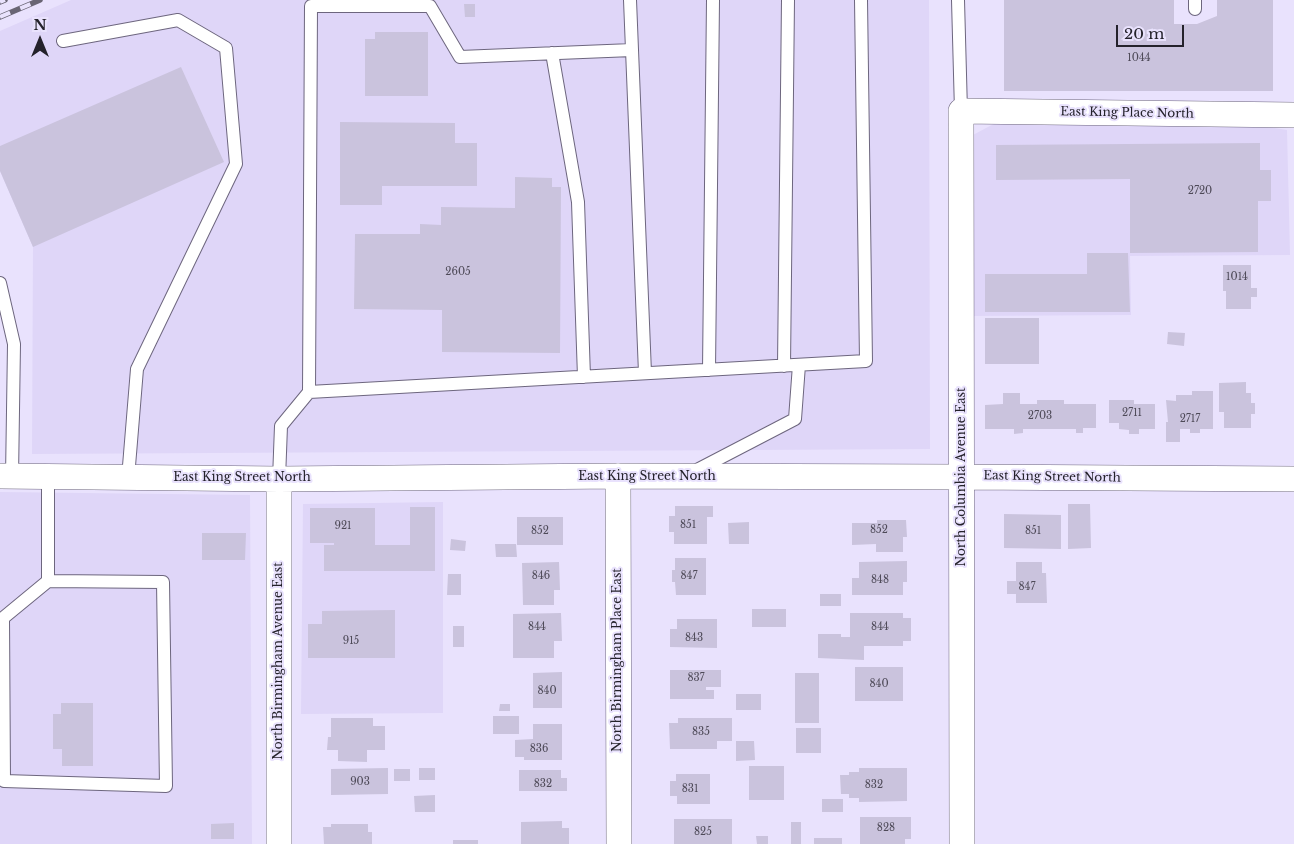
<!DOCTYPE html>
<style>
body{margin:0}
#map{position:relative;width:1294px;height:844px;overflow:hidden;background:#e9e2fd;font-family:"Libre Baskerville",serif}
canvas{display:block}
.north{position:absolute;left:15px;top:15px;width:50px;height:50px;-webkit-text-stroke:4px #e9e2fd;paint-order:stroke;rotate:0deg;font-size:14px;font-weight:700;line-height:20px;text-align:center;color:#24222b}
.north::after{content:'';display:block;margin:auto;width:18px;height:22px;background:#24222b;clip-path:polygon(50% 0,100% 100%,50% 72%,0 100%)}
.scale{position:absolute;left:1116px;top:25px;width:68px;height:22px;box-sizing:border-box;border:2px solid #24222b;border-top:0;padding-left:6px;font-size:15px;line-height:18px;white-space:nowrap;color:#24222b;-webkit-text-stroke:4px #e9e2fd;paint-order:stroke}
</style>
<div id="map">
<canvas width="1294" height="844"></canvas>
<div class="north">N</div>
<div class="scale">20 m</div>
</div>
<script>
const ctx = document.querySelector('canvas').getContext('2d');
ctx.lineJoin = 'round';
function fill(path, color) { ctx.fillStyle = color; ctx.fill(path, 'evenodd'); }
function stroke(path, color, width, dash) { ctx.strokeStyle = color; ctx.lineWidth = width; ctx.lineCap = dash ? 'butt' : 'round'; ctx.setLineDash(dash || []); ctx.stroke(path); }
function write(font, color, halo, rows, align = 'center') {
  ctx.font = font + ' "Libre Baskerville",serif'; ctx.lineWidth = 4; ctx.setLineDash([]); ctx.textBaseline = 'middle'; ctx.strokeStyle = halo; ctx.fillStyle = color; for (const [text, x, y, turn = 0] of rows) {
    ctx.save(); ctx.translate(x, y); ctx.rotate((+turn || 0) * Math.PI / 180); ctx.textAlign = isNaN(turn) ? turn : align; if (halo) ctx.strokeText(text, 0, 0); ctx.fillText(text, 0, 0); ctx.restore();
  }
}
const built = new Path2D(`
 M 71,0 L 929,0 L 930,449 L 32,454 L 33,247 L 0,171 L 0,31 Z
 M 1003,119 L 1262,126 L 1287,130 L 1290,255 L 1130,256 L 1131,315 L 969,316 L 973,135 Z
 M 0,492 L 250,495 L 252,844 L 0,844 Z
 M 443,502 L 443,713 L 301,714 L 303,504 Z`);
const building = new Path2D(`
 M 1004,0 L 1174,0 L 1174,24 L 1197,24 L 1217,16 L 1217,0 L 1273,0 L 1273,91 L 1004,91 Z
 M 464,4 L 475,4 L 475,17 L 465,17 Z
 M 375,32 L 428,32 L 428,96 L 365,96 L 365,39 L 375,39 Z
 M 181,67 L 224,162 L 33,247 L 0,171 L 0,146 Z
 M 340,122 L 455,123 L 455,143 L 477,143 L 477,186 L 382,186 L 382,205 L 340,205 Z
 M 1260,143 L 1260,170 L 1271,170 L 1271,201 L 1258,201 L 1258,252 L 1130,253 L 1130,179 L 996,180 L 996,145 Z
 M 515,177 L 552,178 L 552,187 L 561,187 L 560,353 L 442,352 L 442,310 L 354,309 L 355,234 L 420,234 L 420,224 L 441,225 L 441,207 L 515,208 Z
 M 1087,253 L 1128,253 L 1130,312 L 985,312 L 985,274 L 1087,274 Z
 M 1223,265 L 1251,265 L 1251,288 L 1257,288 L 1257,297 L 1251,297 L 1251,309 L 1226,309 L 1226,291 L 1223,291 Z
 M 985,318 L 1039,318 L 1039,364 L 985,364 Z
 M 1168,332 L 1185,333 L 1184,346 L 1167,344 Z
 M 1246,382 L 1246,393 L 1251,393 L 1251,403 L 1255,403 L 1255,414 L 1251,414 L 1251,428 L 1224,428 L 1224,412 L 1219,412 L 1219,383 Z
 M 1192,391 L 1213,391 L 1213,429 L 1200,429 L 1200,433 L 1190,433 L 1190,429 L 1180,429 L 1180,442 L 1166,442 L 1166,422 L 1168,422 L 1166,400 L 1176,401 L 1176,395 L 1192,395 Z
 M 1003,393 L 1020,393 L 1020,404 L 1037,404 L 1037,400 L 1064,400 L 1064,404 L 1096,404 L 1096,428 L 1083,428 L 1083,433 L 1076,433 L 1076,429 L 1023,429 L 1023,433 L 1014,434 L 1014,429 L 985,429 L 985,405 L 1003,404 Z
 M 1109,400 L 1134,400 L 1134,404 L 1155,404 L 1155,429 L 1139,429 L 1139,434 L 1129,434 L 1129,430 L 1119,429 L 1119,423 L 1109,423 Z
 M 1068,504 L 1090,504 L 1091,548 L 1068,549 Z
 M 675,506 L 713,506 L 713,517 L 707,517 L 707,544 L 674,544 L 674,532 L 669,532 L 669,516 L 675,516 Z
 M 410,507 L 435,507 L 435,571 L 324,571 L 324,545 L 334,545 L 334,543 L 310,543 L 310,508 L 375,508 L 375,545 L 410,545 Z
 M 1004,514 L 1061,515 L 1061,549 L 1004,548 Z
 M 517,517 L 563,517 L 563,545 L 517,545 Z
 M 877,520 L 906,520 L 907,537 L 903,537 L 903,552 L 876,552 L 876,544 L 852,545 L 852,523 L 877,523 Z
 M 749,522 L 749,544 L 729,544 L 728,523 Z
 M 202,533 L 246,533 L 245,560 L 202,560 Z
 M 451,539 L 466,541 L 465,551 L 450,550 Z
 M 495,544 L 516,544 L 517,557 L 496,557 Z
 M 675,558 L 706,558 L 706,595 L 676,595 L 675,582 L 672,582 L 672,570 L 675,570 Z
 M 907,561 L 907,582 L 903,582 L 903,595 L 852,595 L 852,578 L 859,578 L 859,562 Z
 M 559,562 L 560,590 L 554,590 L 554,605 L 523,605 L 522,563 Z
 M 1016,562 L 1042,562 L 1042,573 L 1046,573 L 1047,603 L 1016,603 L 1016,594 L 1007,594 L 1007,581 L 1016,581 Z
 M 448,574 L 461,574 L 461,595 L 447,595 Z
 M 820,594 L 841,594 L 841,606 L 820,606 Z
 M 752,609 L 786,609 L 786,627 L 752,627 Z
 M 395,610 L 395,658 L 308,658 L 308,624 L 322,624 L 322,611 Z
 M 561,613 L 562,641 L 554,641 L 554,658 L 513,658 L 513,614 Z
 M 850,613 L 903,613 L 903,618 L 911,618 L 911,641 L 903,641 L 903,646 L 864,646 L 864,660 L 818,658 L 818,634 L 841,634 L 841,637 L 850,637 Z
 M 677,619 L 717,619 L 717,648 L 670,647 L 670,629 L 677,629 Z
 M 453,626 L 464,626 L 464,647 L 453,647 Z
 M 855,667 L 903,667 L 903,701 L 855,701 Z
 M 670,670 L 721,670 L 721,687 L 706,687 L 706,690 L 714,690 L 714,699 L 670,699 Z
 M 562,672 L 562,708 L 533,708 L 533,673 Z
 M 795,673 L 819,673 L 819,723 L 795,723 Z
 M 736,694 L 761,694 L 761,710 L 736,710 Z
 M 61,703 L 93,703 L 93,766 L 62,766 L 62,749 L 53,749 L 53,714 L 61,714 Z
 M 500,704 L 510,704 L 510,711 L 499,711 Z
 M 493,716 L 519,716 L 519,734 L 493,734 Z
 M 331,718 L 373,718 L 373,726 L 385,726 L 385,750 L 367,750 L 367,762 L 338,761 L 338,750 L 327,750 L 328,737 L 331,737 Z
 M 678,718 L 732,718 L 732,741 L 717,741 L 717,749 L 670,749 L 669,723 L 678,723 Z
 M 533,724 L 562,724 L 562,760 L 524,760 L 524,757 L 515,757 L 515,740 L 533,739 Z
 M 796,728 L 821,728 L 821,753 L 796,753 Z
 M 736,741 L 754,741 L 755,760 L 736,761 Z
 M 749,766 L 784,766 L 784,800 L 749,800 Z
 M 388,768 L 388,794 L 331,795 L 331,769 Z
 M 419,768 L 435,768 L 435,780 L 419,780 Z
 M 859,768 L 907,768 L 907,801 L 859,802 L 859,798 L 849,798 L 849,794 L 841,794 L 840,775 L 849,775 L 849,772 L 859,772 Z
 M 394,769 L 410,769 L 410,781 L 394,781 Z
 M 519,770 L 561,770 L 561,778 L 567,778 L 567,791 L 519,791 Z
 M 676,774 L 710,774 L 710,804 L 677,804 L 677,796 L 670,796 L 670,781 L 676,781 Z
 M 435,795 L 435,812 L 415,812 L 414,796 Z
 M 822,799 L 843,799 L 843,812 L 822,812 Z
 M 860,817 L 911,817 L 911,839 L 905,839 L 905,844 L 860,844 Z
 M 674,819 L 732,819 L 732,844 L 674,844 Z
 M 562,821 L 562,828 L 569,828 L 569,844 L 521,844 L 521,822 Z
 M 791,822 L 801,822 L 801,844 L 791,844 Z
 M 234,823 L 234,839 L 211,839 L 211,824 Z
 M 331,824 L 368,824 L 368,832 L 372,832 L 372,844 L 324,844 L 323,827 L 331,827 Z
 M 756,836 L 768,836 L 768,844 L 757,844 Z
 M 814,838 L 842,838 L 842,844 L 814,844 Z
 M 453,840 L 478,840 L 478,844 L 453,844 Z`);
const lane = new Path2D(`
 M 630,0 L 645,373
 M 958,0 L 961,111
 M 1195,0 L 1195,9
 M 63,41 L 178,20 L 226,48 L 236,164 L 137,369 L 128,478
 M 552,53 L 578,202 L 584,377
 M 0,283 L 14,344 L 12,477
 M 784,366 L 788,0
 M 709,370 L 713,0
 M 309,392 L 866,361 L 861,0
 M 695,471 L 795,419 L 799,365
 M 279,479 L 281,426 L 309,392 L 311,6 L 430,6 L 460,57 L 632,50
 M 48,581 L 163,582 L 166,786 L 4,781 L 3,618 Z
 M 48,581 L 48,477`);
const street = new Path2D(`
 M 0,476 L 279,479 L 618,476 L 962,477 L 1294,479
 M 618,476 L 619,844
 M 279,479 L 279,844
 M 962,844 L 961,111 L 1294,115`);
const rail = new Path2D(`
 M 0,2 L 5,0
 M 0,17 L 40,0`);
const numberNames = [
 ["1044",1139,58],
 ["2720",1200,191],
 ["2605",458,272],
 ["1014",1237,277],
 ["2711",1132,413],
 ["2703",1040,416],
 ["2717",1190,419],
 ["851",688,525],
 ["921",343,526],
 ["852",879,530],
 ["852",540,531],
 ["851",1033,531],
 ["846",541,576],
 ["847",689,576],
 ["848",880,580],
 ["847",1027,587],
 ["844",537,627],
 ["844",880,627],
 ["843",694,638],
 ["915",351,641],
 ["837",696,678],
 ["840",879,684],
 ["840",547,691],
 ["835",701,732],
 ["836",539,749],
 ["903",360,782],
 ["832",543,784],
 ["832",874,785],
 ["831",690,789],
 ["828",886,828],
 ["825",703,832]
];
const streetNames = [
 ["East King Place North",1127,113,1],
 ["East King Street North",647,477],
 ["North Columbia Avenue East",962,477,-90],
 ["East King Street North",1052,477,1],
 ["East King Street North",242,478],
 ["North Birmingham Place East",618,660,-90],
 ["North Birmingham Avenue East",279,661,-90]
];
fill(built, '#dfd6f8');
fill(building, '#cac3dd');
stroke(lane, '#6d667e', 14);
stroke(street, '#6d667e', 26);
stroke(lane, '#fff', 12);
stroke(street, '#fff', 25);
stroke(rail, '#696574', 5.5);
stroke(rail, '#e9e2fd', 4, [11]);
write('10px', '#4e4a58', null, numberNames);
write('12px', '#24222b', '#e9e2fd', streetNames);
</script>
